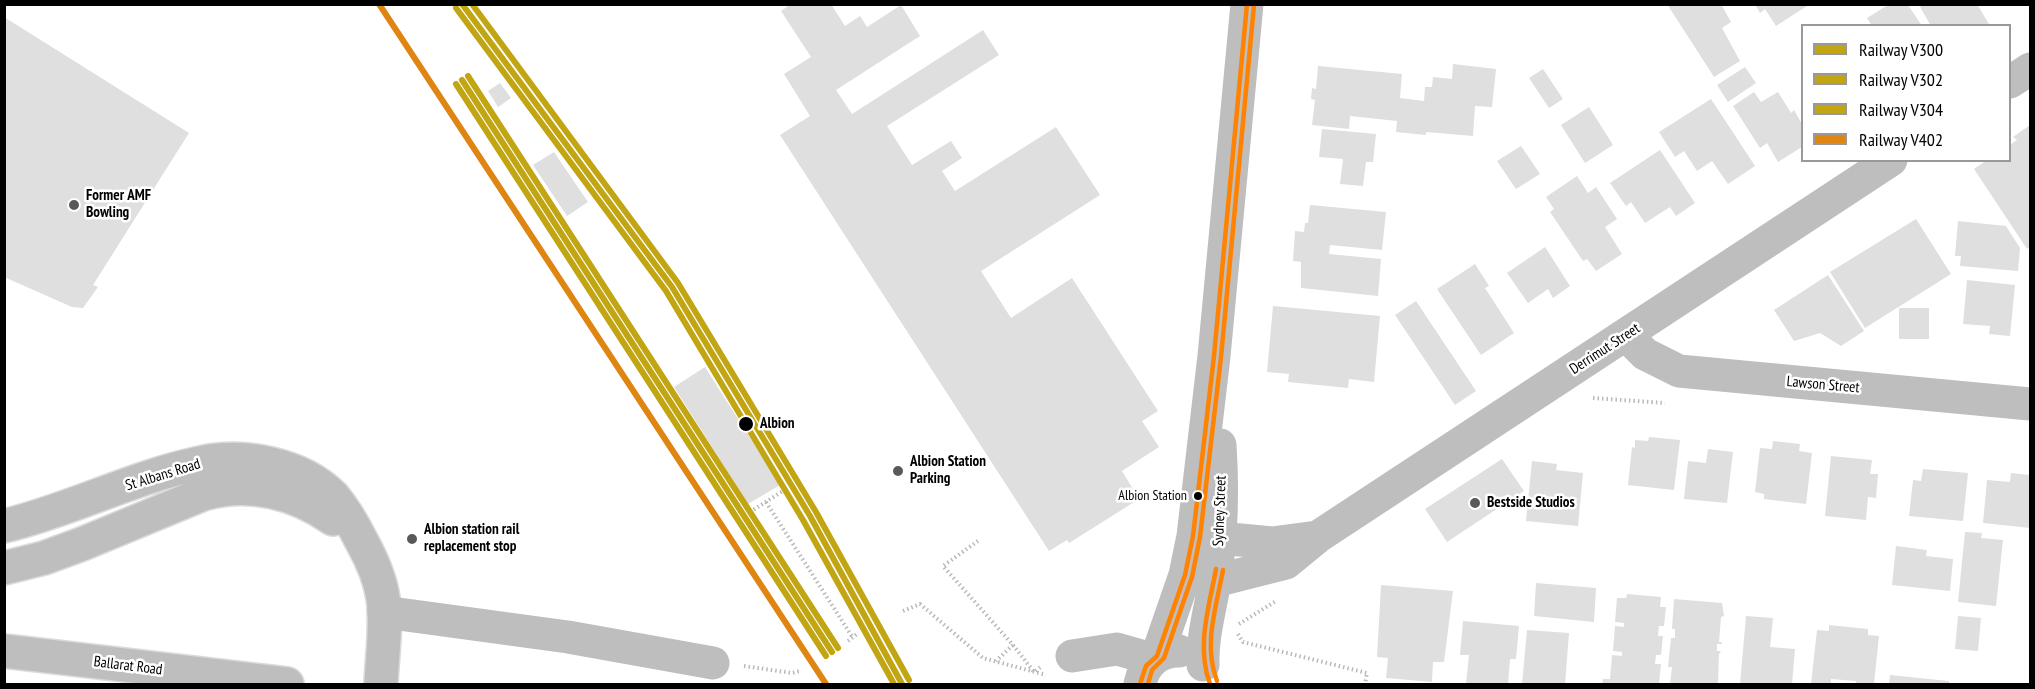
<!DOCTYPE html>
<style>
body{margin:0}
#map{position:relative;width:2035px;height:689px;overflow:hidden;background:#fff;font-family:"PT Sans Narrow",sans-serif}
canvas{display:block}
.frame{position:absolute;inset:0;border:6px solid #000;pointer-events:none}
.legend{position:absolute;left:1801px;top:24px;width:210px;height:138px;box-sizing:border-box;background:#fff;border:2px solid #999;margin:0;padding:8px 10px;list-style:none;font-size:18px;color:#000}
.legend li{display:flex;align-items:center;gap:12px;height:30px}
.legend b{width:30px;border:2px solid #999}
</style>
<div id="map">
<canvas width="2035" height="689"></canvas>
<div class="frame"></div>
<ul class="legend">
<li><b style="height:8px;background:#c2a513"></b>Railway V300</li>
<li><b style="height:8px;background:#c2a513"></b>Railway V302</li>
<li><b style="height:8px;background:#c2a513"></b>Railway V304</li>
<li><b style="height:8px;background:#df8512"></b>Railway V402</li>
</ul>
</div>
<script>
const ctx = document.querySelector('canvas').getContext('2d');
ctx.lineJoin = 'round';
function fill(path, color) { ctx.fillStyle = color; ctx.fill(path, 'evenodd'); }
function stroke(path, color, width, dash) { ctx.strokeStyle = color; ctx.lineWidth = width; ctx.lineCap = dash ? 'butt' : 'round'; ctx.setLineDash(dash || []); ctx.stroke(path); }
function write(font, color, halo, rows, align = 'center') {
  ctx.font = font + ' "PT Sans Narrow",sans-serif'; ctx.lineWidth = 5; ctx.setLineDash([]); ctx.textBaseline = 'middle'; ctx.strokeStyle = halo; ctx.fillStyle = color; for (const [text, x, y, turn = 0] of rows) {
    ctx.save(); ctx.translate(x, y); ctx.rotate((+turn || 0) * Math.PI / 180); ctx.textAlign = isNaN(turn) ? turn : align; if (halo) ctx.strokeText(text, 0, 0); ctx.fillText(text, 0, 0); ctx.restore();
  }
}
const building = new Path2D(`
 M 791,4 L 831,4 L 845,26 L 860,16 L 867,27 L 901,5 L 920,36 L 836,90 L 852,114 L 983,30 L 999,55 L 887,126 L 912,165 L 951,141 L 962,158 L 942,171 L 955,191 L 1056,127 L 1100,195 L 981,271 L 1011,318 L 1072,278 L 1158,411 L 1142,421 L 1159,447 L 1122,471 L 1139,499 L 1069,543 L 1067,540 L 1049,551 L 780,135 L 810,116 L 784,74 L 811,57 L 781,11 Z
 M 1667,4 L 1721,4 L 1731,22 L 1722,28 L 1740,61 L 1714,77 Z
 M 1755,4 L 1810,4 L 1776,26 L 1765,9 L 1760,13 Z
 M 1925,4 L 1977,4 L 1990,26 L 1931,26 L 1920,7 Z
 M 1888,5 L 1908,5 L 1922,26 L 1872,26 L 1867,18 Z
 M 4,17 L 189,133 L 93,285 L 98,287 L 83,308 L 72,307 L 4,277 Z
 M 1453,64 L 1496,69 L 1492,107 L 1475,106 L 1473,136 L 1426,132 L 1426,135 L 1396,132 L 1397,121 L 1350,116 L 1349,129 L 1312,125 L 1315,100 L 1311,99 L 1312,88 L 1316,89 L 1318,66 L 1402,74 L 1400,98 L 1424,101 L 1425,87 L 1432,87 L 1433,77 L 1452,79 Z
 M 1745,67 L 1756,83 L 1728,102 L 1717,85 Z
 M 1543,69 L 1563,99 L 1549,108 L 1529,78 Z
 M 500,83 L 511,98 L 498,107 L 488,91 Z
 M 1754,92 L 1761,102 L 1778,92 L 1791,113 L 1794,110 L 1802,124 L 1802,147 L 1778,162 L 1767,143 L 1760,148 L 1733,106 Z
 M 1711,99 L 1755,166 L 1728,184 L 1712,161 L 1697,171 L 1684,151 L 1675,157 L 1659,132 Z
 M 1589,107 L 1613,145 L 1585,163 L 1561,125 Z
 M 2030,125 L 2030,247 L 2027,249 L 1974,169 L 1987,160 L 2010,160 L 2010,145 L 2017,140 L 2013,137 Z
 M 1322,129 L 1376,134 L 1373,162 L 1366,162 L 1363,186 L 1340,184 L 1343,159 L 1319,157 Z
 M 1521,146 L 1540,174 L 1516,189 L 1497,161 Z
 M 1660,150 L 1695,203 L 1676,216 L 1670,207 L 1645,223 L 1631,202 L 1626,206 L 1610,183 Z
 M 554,152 L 588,202 L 567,216 L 533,165 Z
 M 1577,176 L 1588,193 L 1596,187 L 1617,219 L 1605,227 L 1622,254 L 1596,271 L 1587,259 L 1583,261 L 1550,212 L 1554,209 L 1546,197 Z
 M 1310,205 L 1386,212 L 1382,250 L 1330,245 L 1329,254 L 1381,259 L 1378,296 L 1301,288 L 1301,262 L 1293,261 L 1295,231 L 1304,232 L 1305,223 L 1308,223 Z
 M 1916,219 L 1951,274 L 1865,328 L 1830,272 Z
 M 1958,221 L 2006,226 L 2020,248 L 2018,271 L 1960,266 L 1961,256 L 1955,256 Z
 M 1545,247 L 1570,286 L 1553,298 L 1548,289 L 1528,303 L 1507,273 Z
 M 1475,264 L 1489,286 L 1485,288 L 1514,333 L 1481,355 L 1437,289 Z
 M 1828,275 L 1864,331 L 1841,346 L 1820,333 L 1794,341 L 1774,310 Z
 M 1967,280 L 2015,285 L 2010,336 L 1989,334 L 1990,326 L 1963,324 Z
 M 1416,301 L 1476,391 L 1455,405 L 1395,315 Z
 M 1273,306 L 1380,316 L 1374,382 L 1349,379 L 1348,388 L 1288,382 L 1289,374 L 1267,372 Z
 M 1899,308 L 1929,308 L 1929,339 L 1899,339 Z
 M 705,367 L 780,485 L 748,504 L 674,387 Z
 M 1649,437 L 1680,440 L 1674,490 L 1628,485 L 1632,447 L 1635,448 L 1635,440 L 1648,441 Z
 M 1773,441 L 1800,444 L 1799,451 L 1812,453 L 1806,504 L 1764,499 L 1764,494 L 1755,492 L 1760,448 L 1772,449 Z
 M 1708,449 L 1733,452 L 1727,503 L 1684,499 L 1688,461 L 1706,463 Z
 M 1831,456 L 1872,460 L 1870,474 L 1878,474 L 1876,498 L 1868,497 L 1866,520 L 1825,516 Z
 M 1502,459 L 1524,491 L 1447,542 L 1425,509 Z
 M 1532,461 L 1557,464 L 1556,470 L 1583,473 L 1578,526 L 1526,521 Z
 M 1923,469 L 1968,473 L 1963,521 L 1909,516 L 1913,480 L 1921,481 Z
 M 2011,473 L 2030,475 L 2030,528 L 1983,523 L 1987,480 L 2010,482 Z
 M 1965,532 L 1982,533 L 1981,538 L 2003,540 L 1996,606 L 1958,602 Z
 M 1896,546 L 1927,550 L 1926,556 L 1953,559 L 1950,591 L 1892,585 Z
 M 1536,583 L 1596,588 L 1594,622 L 1534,616 Z
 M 1381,585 L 1453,591 L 1444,662 L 1433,662 L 1432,682 L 1386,678 L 1388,658 L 1377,657 Z
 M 1627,594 L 1661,597 L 1660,607 L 1666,607 L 1664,626 L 1659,626 L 1658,636 L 1663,636 L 1661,655 L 1656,655 L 1655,664 L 1661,664 L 1659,684 L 1602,684 L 1603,679 L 1610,679 L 1612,655 L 1622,656 L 1622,652 L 1613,651 L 1615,626 L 1624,627 L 1624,623 L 1615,622 L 1617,598 L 1626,598 Z
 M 1674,599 L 1722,603 L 1724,616 L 1721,617 L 1719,642 L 1722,642 L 1722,644 L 1717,644 L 1717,651 L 1721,651 L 1719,654 L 1718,683 L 1670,684 L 1672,667 L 1668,667 L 1671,638 L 1675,638 L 1675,629 L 1672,629 Z
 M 1746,616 L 1773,618 L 1770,647 L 1795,649 L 1792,684 L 1740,684 Z
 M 1958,616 L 1981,618 L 1978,651 L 1955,649 Z
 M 1463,621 L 1519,626 L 1516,659 L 1510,659 L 1508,684 L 1466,684 L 1469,655 L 1460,655 Z
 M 1829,625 L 1868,629 L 1868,635 L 1879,636 L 1874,684 L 1856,684 L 1856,681 L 1831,679 L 1831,684 L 1811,684 L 1817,630 L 1829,631 Z
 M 1527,630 L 1569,633 L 1565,684 L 1522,684 Z
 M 1890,675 L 1949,681 L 1949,684 L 1889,684 Z`);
const path = new Path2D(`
 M 1593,398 L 1665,403
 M 766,502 L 853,638
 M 750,512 L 786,489
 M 978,541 L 943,566 L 1013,645 L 996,661
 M 903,611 L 920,604 L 983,658 L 1046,675
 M 1239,624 L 1276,601
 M 1238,634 L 1243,642 L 1367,673 L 1365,684
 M 848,641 L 857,634
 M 1013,645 L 1034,672 L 1042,666
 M 744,666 L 792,673 L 800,671`);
const minor = new Path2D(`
 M 2010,82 L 2030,69
 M 1626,335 L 1645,354 L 1679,371 L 2030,404
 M 1199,536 L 1272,543 L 1317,537
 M 1215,581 L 1286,563 L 1319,536 L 1891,160
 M 384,612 L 568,637 L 713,663
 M 1072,656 L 1117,649 L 1152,659
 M 1157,656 L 1185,575 L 1193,536 L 1214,356 L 1247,4
 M 1203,665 C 1202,635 1211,608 1215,579 C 1222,534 1223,490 1220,445
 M 1140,684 C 1144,664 1157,651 1179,651`);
const major = new Path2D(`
 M 4,526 C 71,510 133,477 200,463 C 243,453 301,464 333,496 C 345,510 354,526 362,542 C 372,560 380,578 383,598 C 387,626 382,656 381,684
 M 4,568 L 44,558 L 82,544 L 203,494 C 249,481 295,492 333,519`);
const highway = new Path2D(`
 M 4,651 L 287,684`);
const bus1 = new Path2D(`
 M 1140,684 L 1146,666 L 1157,656 L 1185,575 L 1193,536 L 1214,356 L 1247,4
 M 1210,684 C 1196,646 1209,608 1216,569`);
const bus2 = new Path2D(`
 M 1217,681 C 1203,645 1216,608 1223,570
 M 1148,684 L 1152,670 L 1164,658 L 1192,577 L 1200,537 L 1221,357 L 1254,5`);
const rail1 = new Path2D(`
 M 462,4 L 672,287 L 810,516 L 902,684
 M 462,80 L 832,652`);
const rail2 = new Path2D(`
 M 456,8 L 666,291 L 803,520 L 894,684
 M 456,84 L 826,656`);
const rail3 = new Path2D(`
 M 472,4 L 678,283 L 816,512 L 909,680
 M 468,76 L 838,648`);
const rail4 = new Path2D(`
 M 379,4 L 826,684`);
const markers = [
 [74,205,6,"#595959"],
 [746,424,8,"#000"],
 [898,471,6,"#595959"],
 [1198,496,5,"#000"],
 [1475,503,6,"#595959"],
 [412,539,6,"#595959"]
];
const busNames = [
 ["Albion Station",1187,496]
];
const poiNames = [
 ["Former AMF",86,196],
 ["Bowling",86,213],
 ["Albion Station",910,462],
 ["Parking",910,479],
 ["Bestside Studios",1487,503],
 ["Albion station rail",424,530],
 ["replacement stop",424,547]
];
const streetNames = [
 ["Derrimut Street",1605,349,-33],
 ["Lawson Street",1823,385,5],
 ["St Albans Road",163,475,-17],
 ["Sydney Street",1220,511,-88],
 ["Ballarat Road",128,666,7]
];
const stopNames = [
 ["Albion",760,424]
];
fill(building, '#dfdfdf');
stroke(major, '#dbdbdb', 36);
stroke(highway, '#dbdbdb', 36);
stroke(path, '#b9b9b9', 4, [1.5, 3]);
stroke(minor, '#bebebe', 33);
stroke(major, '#bebebe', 33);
stroke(highway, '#bebebe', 33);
stroke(bus1, '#ff8200', 4.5);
stroke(bus2, '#ff8200', 4.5);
stroke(rail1, '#c2a513', 6);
stroke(rail2, '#c2a513', 6);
stroke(rail3, '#c2a513', 6);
stroke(rail4, '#df8512', 6);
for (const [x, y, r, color] of markers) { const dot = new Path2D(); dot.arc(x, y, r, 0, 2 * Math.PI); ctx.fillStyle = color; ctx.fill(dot); stroke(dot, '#fff', 2); }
write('14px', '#000', '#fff', busNames, 'right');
write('bold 15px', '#000', '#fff', poiNames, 'left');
write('15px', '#000', '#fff', streetNames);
write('bold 15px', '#000', '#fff', stopNames, 'left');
</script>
